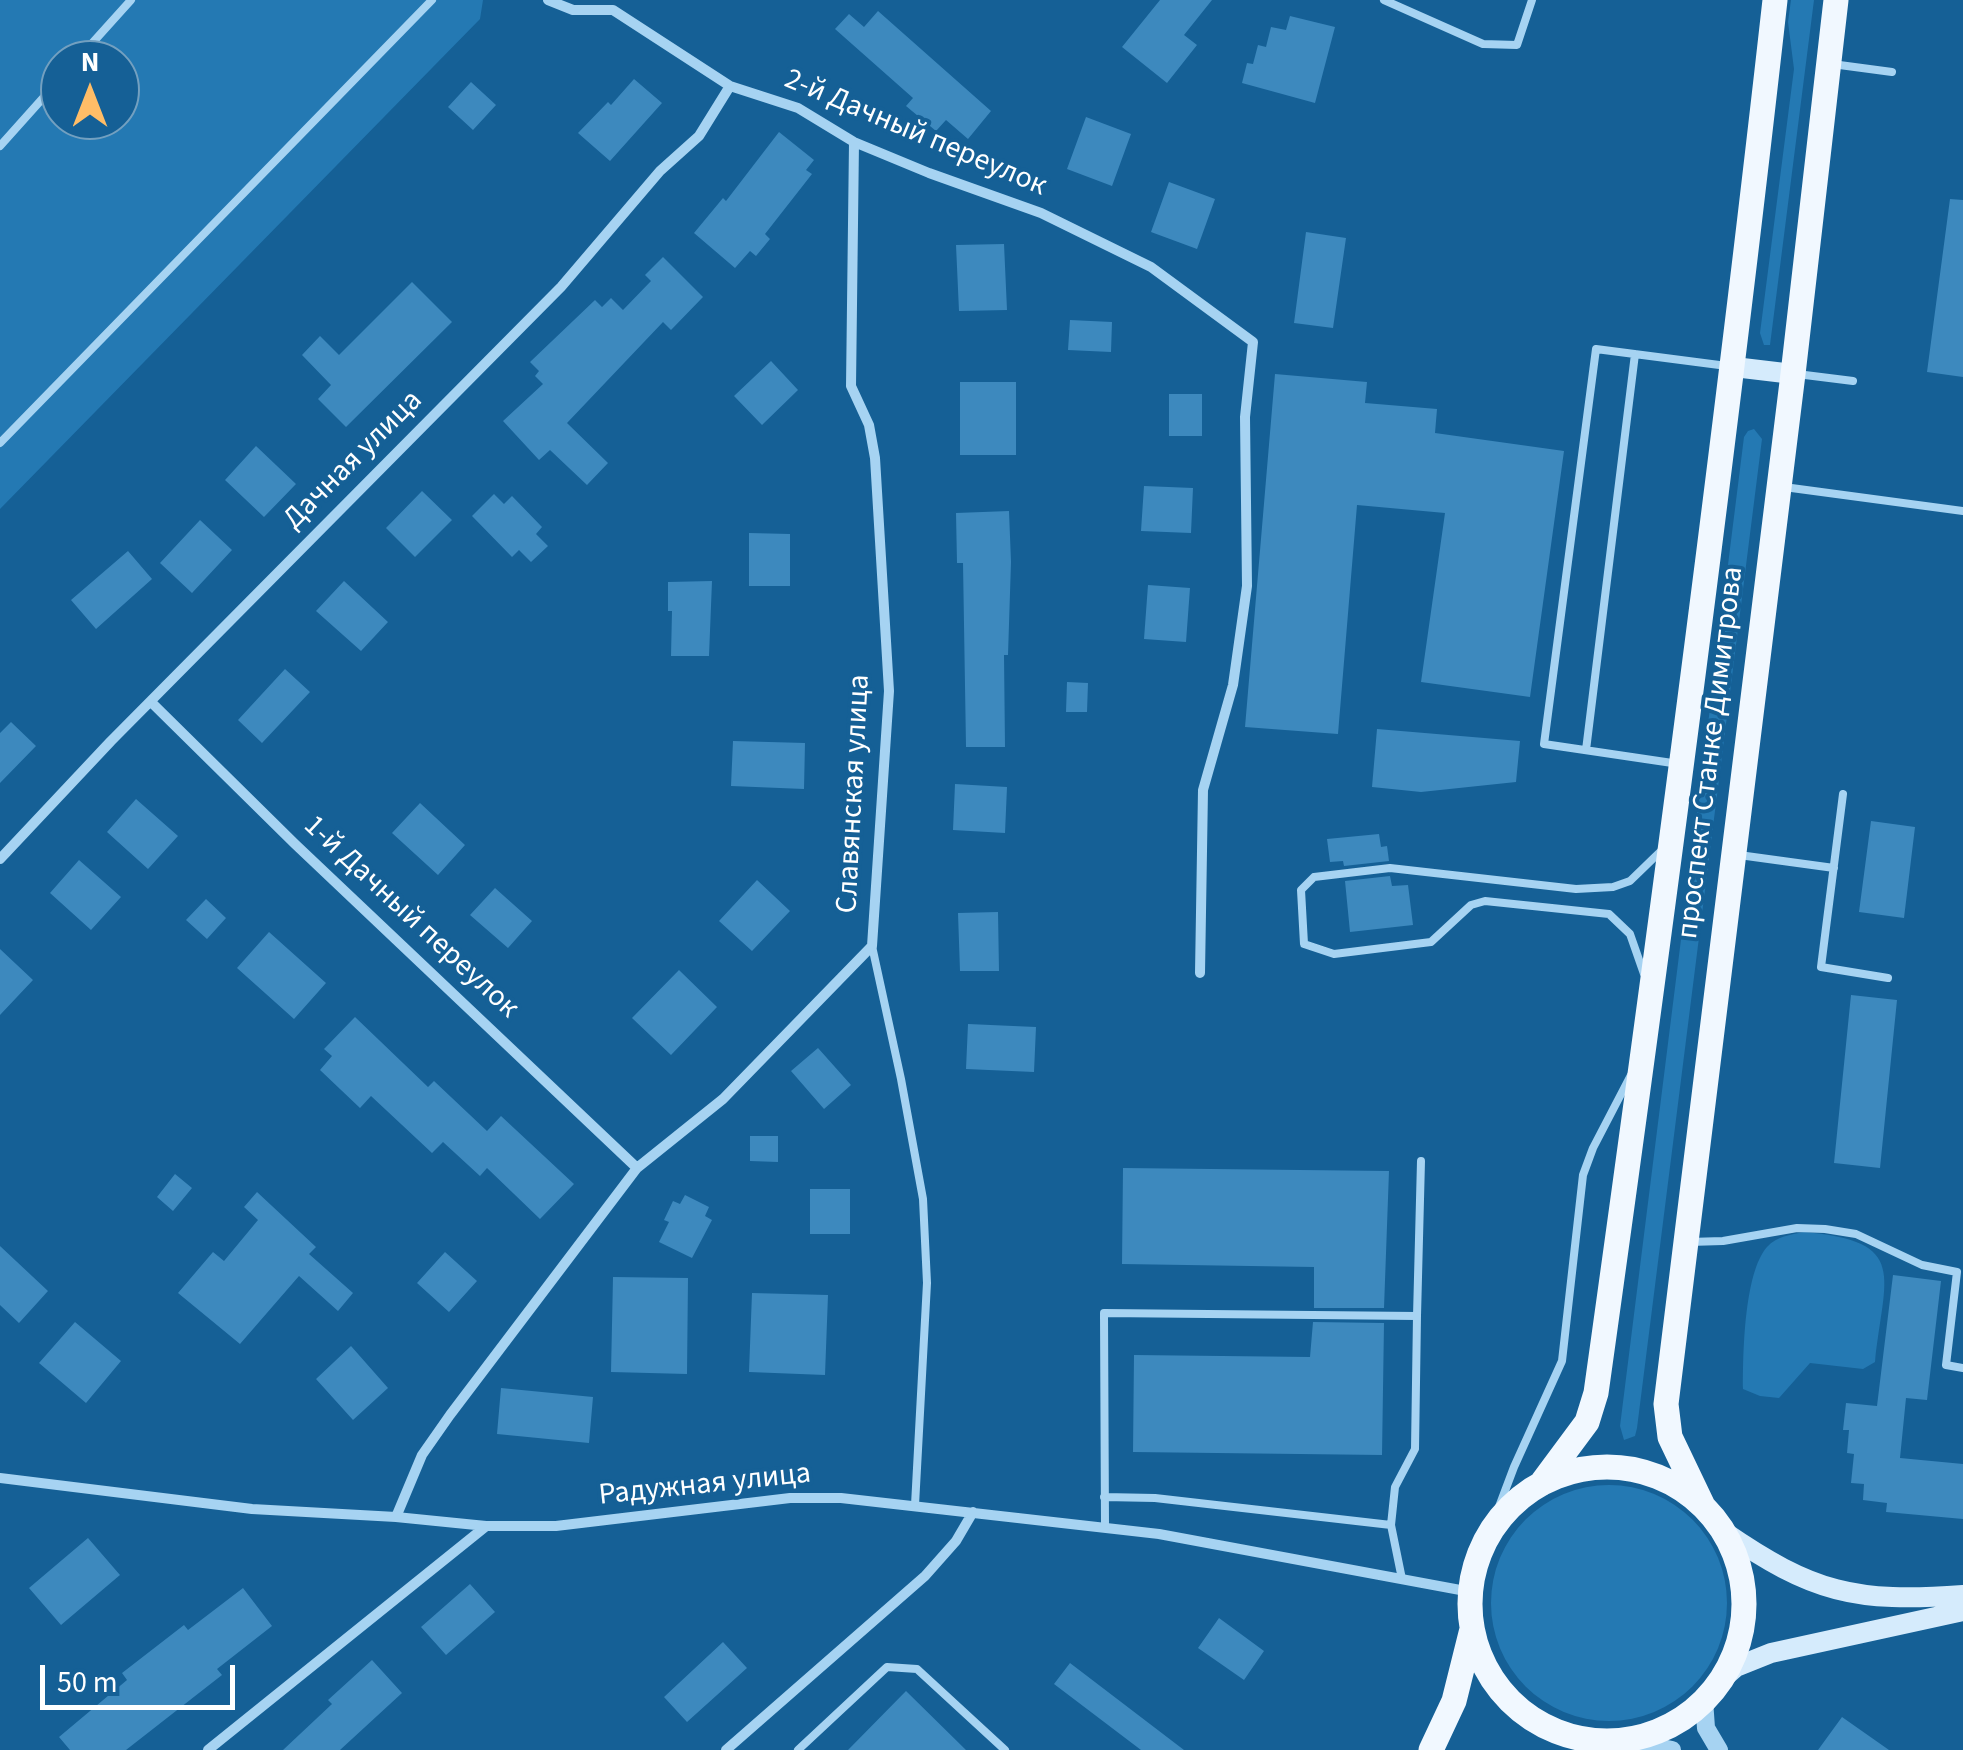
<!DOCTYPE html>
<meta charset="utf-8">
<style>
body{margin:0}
#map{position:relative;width:1963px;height:1750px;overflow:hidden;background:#156096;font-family:"Source Sans 3",sans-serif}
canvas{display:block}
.north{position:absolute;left:40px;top:40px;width:100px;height:100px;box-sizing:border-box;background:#156096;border:2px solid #73a0c0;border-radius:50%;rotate:0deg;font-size:28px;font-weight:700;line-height:40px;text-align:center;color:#fff}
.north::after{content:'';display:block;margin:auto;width:35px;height:45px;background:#ffbd67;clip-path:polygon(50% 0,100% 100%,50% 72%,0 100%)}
.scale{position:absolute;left:40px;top:1665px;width:195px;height:45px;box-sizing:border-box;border:5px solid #fff;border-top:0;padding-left:12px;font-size:30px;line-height:35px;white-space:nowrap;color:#fff;-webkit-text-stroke:8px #156096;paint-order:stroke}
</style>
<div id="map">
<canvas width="1963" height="1750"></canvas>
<div class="north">N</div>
<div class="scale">50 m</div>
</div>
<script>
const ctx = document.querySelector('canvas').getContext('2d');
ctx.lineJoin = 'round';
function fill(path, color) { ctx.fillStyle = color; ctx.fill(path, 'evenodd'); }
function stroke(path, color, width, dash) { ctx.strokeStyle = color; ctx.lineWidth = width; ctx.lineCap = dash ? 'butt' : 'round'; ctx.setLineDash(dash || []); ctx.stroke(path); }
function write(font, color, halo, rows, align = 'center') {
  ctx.font = font + ' "Source Sans 3",sans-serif'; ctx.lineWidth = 8; ctx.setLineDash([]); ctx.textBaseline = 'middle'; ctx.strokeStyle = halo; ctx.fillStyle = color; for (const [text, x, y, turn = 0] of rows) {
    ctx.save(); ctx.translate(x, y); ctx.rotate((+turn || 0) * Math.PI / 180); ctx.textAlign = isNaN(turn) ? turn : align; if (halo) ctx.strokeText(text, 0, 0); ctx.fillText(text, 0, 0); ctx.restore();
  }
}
const green = new Path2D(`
 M 0,0 L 483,0 L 480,19 L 0,509 ZM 60,60 L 120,60 L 120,120 L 60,120 Z
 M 1791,0 L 1814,0 L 1770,345 L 1764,345 L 1760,333 L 1794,69 L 1788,22 Z
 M 1754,429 L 1762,439 L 1637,1428 L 1635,1436 L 1624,1440 L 1620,1426 L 1744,437 L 1748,431 Z
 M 1804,1232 C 1910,1241 1884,1276 1875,1362 L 1863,1369 L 1810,1363 L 1779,1398 L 1760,1396 L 1743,1389 C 1743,1354 1744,1273 1767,1247 C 1777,1236 1790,1235 1804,1232 Z
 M1491 1603a118 118 0 1 1 236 0a118 118 0 1 1-236 0Z`);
const building = new Path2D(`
 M 1160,0 L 1212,0 L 1184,35 L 1197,45 L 1167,83 L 1122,47 Z
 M 878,11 L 991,111 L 968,139 L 946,120 L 936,131 L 906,106 L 913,98 L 835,29 L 849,14 L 864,27 Z
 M 1290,16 L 1335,27 L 1315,103 L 1242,83 L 1247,63 L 1253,64 L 1258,45 L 1266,47 L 1271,27 L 1286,30 Z
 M 634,79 L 662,103 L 610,161 L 578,133 L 608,102 L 611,105 Z
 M 471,82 L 496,105 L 473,130 L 448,107 Z
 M 1086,117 L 1131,134 L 1112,186 L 1067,169 Z
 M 779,132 L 814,160 L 806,170 L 812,174 L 765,234 L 770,239 L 756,256 L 750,251 L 735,268 L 694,233 L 723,198 L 726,201 Z
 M 1169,182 L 1215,199 L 1197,249 L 1151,232 Z
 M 1950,199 L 1963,200 L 1963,377 L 1927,372 Z
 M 1306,232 L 1346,238 L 1333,328 L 1294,323 Z
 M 1004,244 L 1007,310 L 959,311 L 956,245 Z
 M 663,257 L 703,297 L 671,330 L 663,322 L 567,423 L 608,463 L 587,485 L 550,450 L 539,460 L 503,421 L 543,384 L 535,376 L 539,371 L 530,362 L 595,300 L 602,307 L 611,298 L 623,310 L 651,281 L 645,275 Z
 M 412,282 L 452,322 L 346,427 L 318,399 L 331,385 L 302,355 L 320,336 L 339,355 Z
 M 1070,320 L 1112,322 L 1111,352 L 1068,350 Z
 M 771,361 L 798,390 L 762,425 L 734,396 Z
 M 1275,374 L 1367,382 L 1365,403 L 1437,409 L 1435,433 L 1564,451 L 1530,697 L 1421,682 L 1445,513 L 1357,505 L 1338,734 L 1245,727 Z
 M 960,382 L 1016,382 L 1016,455 L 960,455 Z
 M 1169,394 L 1202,394 L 1202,436 L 1169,436 Z
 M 256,446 L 296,484 L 264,517 L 225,480 Z
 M 1144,486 L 1193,488 L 1191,533 L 1141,531 Z
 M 422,491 L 452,520 L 415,557 L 386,528 Z
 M 494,494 L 504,504 L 512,496 L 542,527 L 536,534 L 548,546 L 531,562 L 519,550 L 512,557 L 472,516 Z
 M 1009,511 L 1011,562 L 1008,655 L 1004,655 L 1005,747 L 966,747 L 963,563 L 957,563 L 956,513 Z
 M 200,520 L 232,550 L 192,593 L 160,563 Z
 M 749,533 L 790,534 L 790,586 L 749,586 Z
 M 128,551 L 152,579 L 96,629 L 71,600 Z
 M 344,581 L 388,622 L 361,651 L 316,611 Z
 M 712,581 L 709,656 L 671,656 L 672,611 L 668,611 L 668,582 Z
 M 1148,585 L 1190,588 L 1186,642 L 1144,639 Z
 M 285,669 L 310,692 L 262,743 L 238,720 Z
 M 1067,682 L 1088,683 L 1087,712 L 1066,712 Z
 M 11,722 L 36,746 L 0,783 L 0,733 Z
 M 1377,729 L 1520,741 L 1516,782 L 1421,792 L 1372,787 Z
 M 733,741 L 805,743 L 804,789 L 731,786 Z
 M 955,784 L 1007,787 L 1005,833 L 953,830 Z
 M 136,799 L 178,836 L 148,869 L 107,832 Z
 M 420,803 L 465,845 L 438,875 L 392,833 Z
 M 1871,821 L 1915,827 L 1904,918 L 1859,912 Z
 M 1379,834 L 1381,847 L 1387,846 L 1389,861 L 1344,866 L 1343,861 L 1330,862 L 1327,839 Z
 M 79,860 L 121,897 L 91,930 L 50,893 Z
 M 1390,876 L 1392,886 L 1408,885 L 1413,925 L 1350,932 L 1345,881 Z
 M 757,880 L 790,911 L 752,951 L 719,921 Z
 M 495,888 L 532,921 L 508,948 L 470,915 Z
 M 206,899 L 226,918 L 207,939 L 186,920 Z
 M 998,912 L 999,971 L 960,971 L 958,913 Z
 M 269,932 L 326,983 L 294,1019 L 237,968 Z
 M 0,949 L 33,980 L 0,1015 Z
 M 679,970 L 717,1007 L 671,1055 L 632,1018 Z
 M 1851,995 L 1897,1000 L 1880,1168 L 1834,1163 Z
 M 355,1017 L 428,1087 L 434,1081 L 487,1131 L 501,1116 L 574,1184 L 540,1219 L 487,1168 L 480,1176 L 443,1142 L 432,1153 L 371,1096 L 360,1108 L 320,1070 L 332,1056 L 324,1049 Z
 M 968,1024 L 1036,1027 L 1034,1072 L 966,1069 Z
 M 818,1048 L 851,1085 L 824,1109 L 791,1071 Z
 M 750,1136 L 778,1136 L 778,1162 L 750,1161 Z
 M 1123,1168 L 1389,1171 L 1384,1308 L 1314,1308 L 1314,1267 L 1122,1264 Z
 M 175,1174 L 192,1188 L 173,1211 L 157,1197 Z
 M 810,1189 L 850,1189 L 850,1234 L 810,1234 Z
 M 257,1192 L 316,1247 L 309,1254 L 353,1293 L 338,1311 L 299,1276 L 240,1344 L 178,1293 L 213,1252 L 224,1261 L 258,1220 L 244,1207 Z
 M 685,1195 L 709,1207 L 705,1216 L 712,1220 L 692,1258 L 659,1242 L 669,1222 L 664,1220 L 673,1201 L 680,1204 Z
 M 0,1246 L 48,1291 L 19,1323 L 0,1305 Z
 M 445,1252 L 477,1281 L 449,1312 L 417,1283 Z
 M 1893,1275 L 1941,1281 L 1927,1400 L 1906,1398 L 1900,1458 L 1963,1464 L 1963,1519 L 1886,1512 L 1887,1503 L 1863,1500 L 1864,1484 L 1851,1483 L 1854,1454 L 1847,1453 L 1849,1430 L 1843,1430 L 1846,1403 L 1877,1406 Z
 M 613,1277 L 688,1278 L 687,1374 L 611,1372 Z
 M 752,1293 L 828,1295 L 825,1375 L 749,1372 Z
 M 75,1322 L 121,1361 L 86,1403 L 39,1363 Z
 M 1313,1322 L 1384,1323 L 1382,1455 L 1133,1452 L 1134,1355 L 1310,1357 Z
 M 351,1346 L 388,1388 L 353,1420 L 316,1379 Z
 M 501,1388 L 593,1397 L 589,1443 L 497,1434 Z
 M 88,1538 L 120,1575 L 61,1625 L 29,1588 Z
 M 470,1584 L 495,1612 L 446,1655 L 421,1627 Z
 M 243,1588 L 272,1626 L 217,1669 L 222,1675 L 126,1750 L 70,1750 L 59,1737 L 127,1680 L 122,1673 L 184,1625 L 188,1630 Z
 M 1219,1618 L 1264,1651 L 1244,1680 L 1198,1648 Z
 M 723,1642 L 747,1668 L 687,1722 L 664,1697 Z
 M 372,1660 L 402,1693 L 340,1750 L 283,1750 L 332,1704 L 328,1700 Z
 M 1070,1663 L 1184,1750 L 1141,1750 L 1054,1684 Z
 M 906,1691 L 966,1750 L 848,1750 Z
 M 1842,1717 L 1889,1750 L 1818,1750 Z`);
const service = new Path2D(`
 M 1384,0 L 1483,44 L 1517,45 L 1532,0
 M 77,60 L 131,0
 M 1832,64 L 1892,72
 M 0,146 L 60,79
 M 1797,374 L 1853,381
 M 0,443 L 432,0
 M 1784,487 L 1963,511
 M 1586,750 L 1635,354
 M 1679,764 L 1544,744 L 1596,349 L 1727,366
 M 1843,794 L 1821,967 L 1888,978
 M 1739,855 L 1834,868
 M 872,946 L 901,1079 L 923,1199 L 927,1283 L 915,1505
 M 1644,974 L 1630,934 L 1609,914 L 1485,901 L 1471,905 L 1431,942 L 1334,954 L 1304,944 L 1301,890 L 1314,877 L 1390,868 L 1576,889 L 1613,887 L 1630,881 L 1662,850
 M 1689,1242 L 1723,1241 L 1797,1228 L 1825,1229 L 1856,1234 L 1922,1265 L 1957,1272 L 1946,1365 L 1963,1368
 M 1417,1316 L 1421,1161
 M 1104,1497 L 1155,1498 L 1391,1525
 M 1105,1527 L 1104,1313 L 1417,1316 L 1415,1449 L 1395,1487 L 1391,1525 L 1402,1579
 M 1488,1536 L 1514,1467 L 1562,1361 L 1583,1175 L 1593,1148 L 1631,1075
 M 798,1750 L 887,1667 L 917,1669 L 1005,1750`);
const minor = new Path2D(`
 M 548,0 L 573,10 L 613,10 L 730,86 L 798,108 L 854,142 L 929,173 L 1041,213 L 1151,267 L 1253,342 L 1245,417 L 1247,586 L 1233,685 L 1203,790 L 1200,973
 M 151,702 L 295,844 L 637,1168
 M 0,859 L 111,741 L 561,287 L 660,171 L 699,136 L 730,86
 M 0,1478 L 252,1509 L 396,1517 L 486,1526 L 556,1526 L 790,1498 L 841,1498 L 1159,1534 L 1471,1592
 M 396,1517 L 422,1455 L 450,1415 L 637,1168 L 723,1099 L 872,946 L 889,691 L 875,458 L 869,425 L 851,386 L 854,142
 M 208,1750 L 485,1527
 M 726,1750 L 925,1576 L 956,1541 L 973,1512`);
const tertiary = new Path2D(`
 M 1704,1700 L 1706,1728 L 1719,1750
 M 1601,1740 L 1633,1742 L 1672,1750`);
const secondary = new Path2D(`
 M 1734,367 L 1793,374
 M 1723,1531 C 1813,1593 1855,1603 1963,1595
 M 1720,1681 L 1736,1667 L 1771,1653 L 1963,1611`);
const primary = new Path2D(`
 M1470 1604a137 137 0 1 1 274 0a137 137 0 1 1-274 0Z
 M 1541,1484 L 1587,1422 L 1596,1393 C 1661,929 1723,465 1775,0
 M 1703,1506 L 1670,1437 L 1666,1404 L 1793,374 L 1836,0
 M 1431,1750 L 1454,1701 L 1471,1633`);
const streetNames = [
 ["2-й Дачный переулок",915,134,23],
 ["Дачная улица",354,461,-45],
 ["проспект Станке Димитрова",1712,753,-83],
 ["Славянская улица",855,794,-87],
 ["1-й Дачный переулок",410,918,43],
 ["Радужная улица",705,1486,-6]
];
fill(green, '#2479b3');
fill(building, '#3d89be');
stroke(service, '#a6d3f2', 8);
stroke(minor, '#a6d3f2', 10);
stroke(tertiary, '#a6d3f2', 18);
stroke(secondary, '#d5ebfc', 20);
stroke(primary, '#f1f8ff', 25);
write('30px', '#fff', '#156096', streetNames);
</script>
